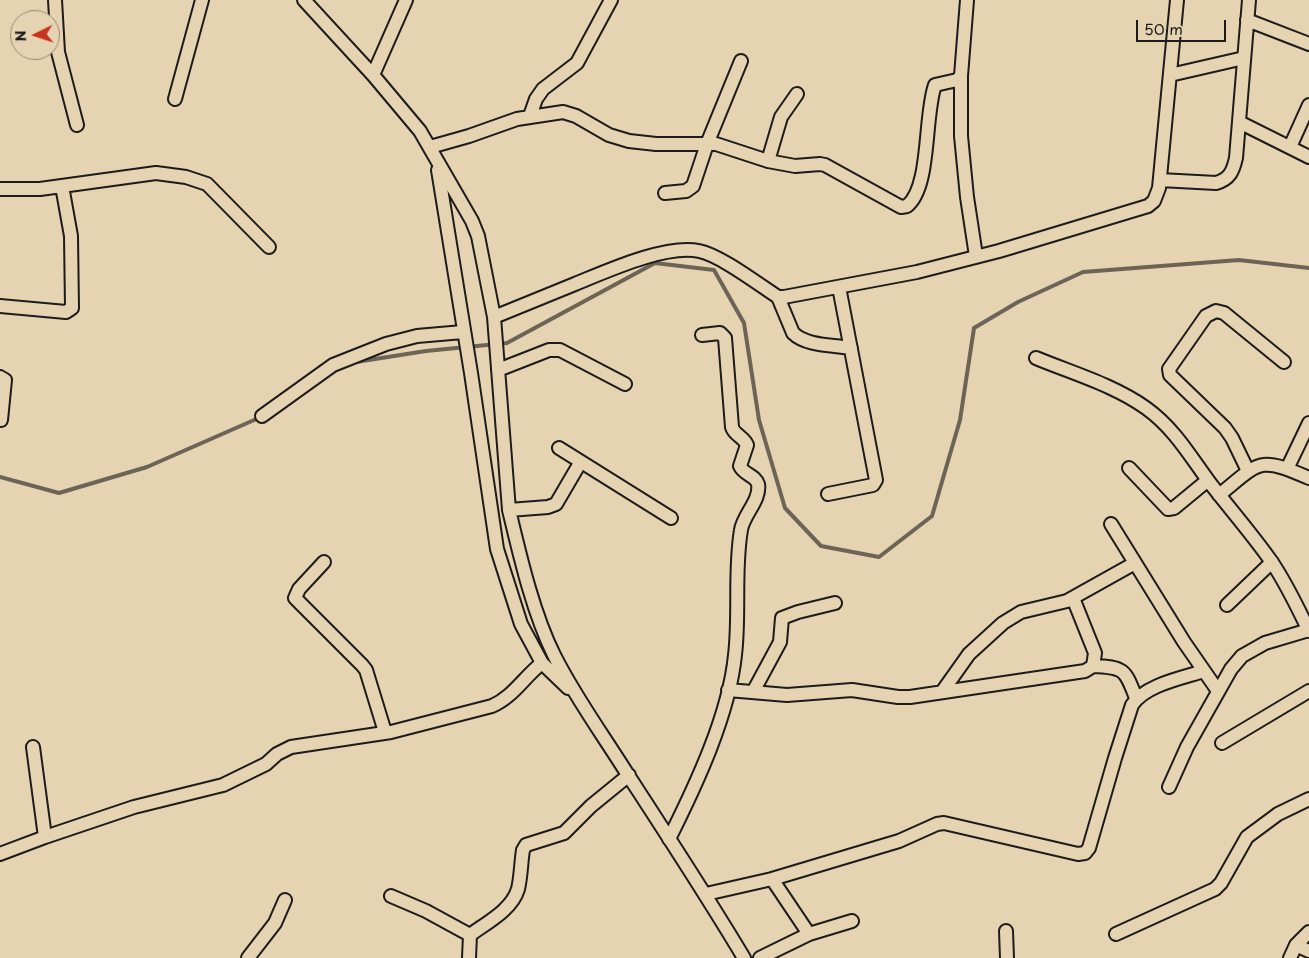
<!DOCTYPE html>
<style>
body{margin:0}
#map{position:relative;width:1309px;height:958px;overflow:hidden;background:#e6d3b1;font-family:"Playpen Sans",sans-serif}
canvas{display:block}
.north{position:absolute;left:10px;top:10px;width:50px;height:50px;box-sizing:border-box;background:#e6d3b1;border:1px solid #958a75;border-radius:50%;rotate:266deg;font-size:14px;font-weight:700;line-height:20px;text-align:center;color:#1c1c1c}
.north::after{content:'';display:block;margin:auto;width:18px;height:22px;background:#c8321e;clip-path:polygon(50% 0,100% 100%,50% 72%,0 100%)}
.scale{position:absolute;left:1136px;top:20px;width:90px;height:22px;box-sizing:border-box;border:2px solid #1c1c1c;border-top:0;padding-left:6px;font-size:15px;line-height:18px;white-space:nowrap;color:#1c1c1c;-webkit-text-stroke:4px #e6d3b1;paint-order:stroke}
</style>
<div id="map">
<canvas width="1309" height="958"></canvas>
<div class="north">N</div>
<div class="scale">50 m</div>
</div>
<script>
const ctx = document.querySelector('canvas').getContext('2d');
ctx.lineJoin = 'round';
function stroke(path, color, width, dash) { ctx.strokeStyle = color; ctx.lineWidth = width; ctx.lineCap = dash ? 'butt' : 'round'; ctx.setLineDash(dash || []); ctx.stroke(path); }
const stream = new Path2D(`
 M 356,362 L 426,351 L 507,343 L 655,263 L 714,270 L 744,323 L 759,420 L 785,508 L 821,546 L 879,557 L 932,516 L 960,420 L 974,328 L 1018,302 L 1083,272 L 1239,260 L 1309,268
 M 0,477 L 59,493 L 147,467 L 261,417`);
const minor = new Path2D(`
 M 55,0 L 58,52 L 77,125
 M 304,0 L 373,75 L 420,131 L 472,221 L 478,236 L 494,317 L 509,510 C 520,556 533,613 554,655 C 575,697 603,735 628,775 C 667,835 707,896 744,958
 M 1247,20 L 1309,44
 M 373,75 L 406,0
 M 1170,75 L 1244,58
 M 961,76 L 961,136 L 967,197 L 976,256
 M 175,99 L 202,0
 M 530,116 L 536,99 L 543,89 L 577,63 L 611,0
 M 1239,122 L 1309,157
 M 430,147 L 469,136 L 517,119 L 563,112 L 576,116 L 609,135 L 629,141 L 656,144 L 716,144 L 768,161 L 795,166 L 820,164 L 825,165 L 901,207 L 907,206 C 931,187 924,115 935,85 L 957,80 L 961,76 L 967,0
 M 1290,147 L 1309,105
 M 768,161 L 781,117 L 797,94
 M 438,170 L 471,373 L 497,549 L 521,624 L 542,663 L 568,688
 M 1160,180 L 1216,183 C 1230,179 1233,171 1236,158 L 1249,0
 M 0,189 L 40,189 L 156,173 L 186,177 L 207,184 L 269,247
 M 665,193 L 686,191 L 693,186 L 707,144 L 741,61
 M 778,297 L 793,333 C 806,346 833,345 851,348
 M 0,306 L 66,312 L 72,308 L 71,236 L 62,186
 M 494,317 C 521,306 548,295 575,284 C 607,271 666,244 699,251 C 720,255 758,284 778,297 L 784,297 L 917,272 L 999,251 L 1148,206 L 1154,201 L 1159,188 L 1177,0
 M 1036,358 C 1072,373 1114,385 1146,408 C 1174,428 1190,456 1210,483 C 1230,509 1252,534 1271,561 C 1285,581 1298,608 1309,631
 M 498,370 L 549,350 L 560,350 L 625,384
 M 0,377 L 5,380 L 1,420
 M 262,416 L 333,365 L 386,344 L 417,336 L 463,332
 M 559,448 L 671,518
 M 1129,468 L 1168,509 L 1174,508 L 1208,480
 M 1287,469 L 1309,423
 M 1248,471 L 1232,438 L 1225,428 L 1170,375 L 1169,369 L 1206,316 L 1216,311 L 1224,313 L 1284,362
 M 828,494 L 873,485 L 876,480 L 839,287
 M 1219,495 C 1261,461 1258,456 1309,478
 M 509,510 L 548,507 L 556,504 L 580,463
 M 1111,524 L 1184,642 L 1218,691
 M 324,562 L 299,589 L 295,598 L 362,665 L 366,670 L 385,732
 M 1227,605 L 1272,562
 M 1093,666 C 1125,667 1125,670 1136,698
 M 728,690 L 787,695 L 852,690 L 898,697 L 910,697 L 1085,671 L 1093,666 L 1095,653 L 1073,598
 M 753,692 L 780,642 L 782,618 L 798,612 L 835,603
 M 942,692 L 969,654 L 1003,623 L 1021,612 L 1067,601 L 1135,563
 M 1222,743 L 1309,691
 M 33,747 L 45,837
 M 1169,787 L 1187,747 L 1231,669 L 1242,656 L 1265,643 L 1309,630
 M 669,839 C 696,785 729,715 735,655 C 740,613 734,571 741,530 C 743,515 761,500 758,484 C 756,476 743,474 740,466 L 747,445 C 744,437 734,435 732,427 L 725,338 L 720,333 L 702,335
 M 0,854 L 45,837 L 134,807 L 223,785 L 266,764 L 277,754 L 291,747 L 391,732 L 492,706 C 513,697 524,677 542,663
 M 772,879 L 809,934
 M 706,894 L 772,879 L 899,841 L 937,824 L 944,823 L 1078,854 L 1085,853 L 1089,848 L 1115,758 L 1132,705 C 1145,685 1182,678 1204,671
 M 391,896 L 426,911 L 470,935 L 469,958
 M 1006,931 L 1007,958
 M 1116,934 L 1215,889 L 1221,883 L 1247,837 L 1278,814 L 1309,799
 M 470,935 C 486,923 512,910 518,889 C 521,877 521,862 523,850 L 526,845 L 564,833 L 591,806 L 629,775
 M 1296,945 L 1309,951
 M 248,958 L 275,923 L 285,900
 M 760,958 L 809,934 L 852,921
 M 1290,958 L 1296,945 L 1309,932`);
stroke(stream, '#6b6457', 4);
stroke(minor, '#1c1c1c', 16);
stroke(minor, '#e6d3b1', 12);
</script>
